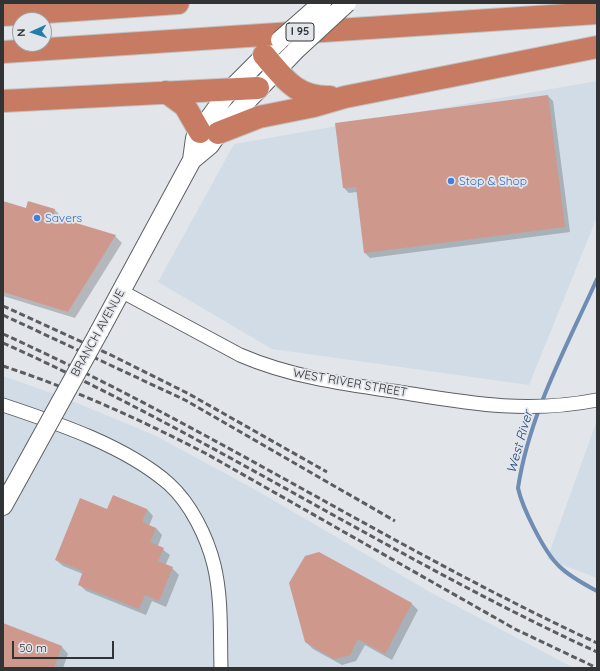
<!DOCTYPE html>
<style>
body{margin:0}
#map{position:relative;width:600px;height:671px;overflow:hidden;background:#e2e6eb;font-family:Quicksand,sans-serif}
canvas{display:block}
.frame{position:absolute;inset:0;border:4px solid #323335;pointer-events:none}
.north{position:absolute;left:12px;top:12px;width:40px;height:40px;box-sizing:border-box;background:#e2e6eb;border:1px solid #9c9ea2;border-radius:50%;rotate:267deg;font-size:11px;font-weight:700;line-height:16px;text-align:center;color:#323335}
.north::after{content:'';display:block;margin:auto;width:14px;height:18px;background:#227dab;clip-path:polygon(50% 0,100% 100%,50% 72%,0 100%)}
.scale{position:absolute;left:12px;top:641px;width:102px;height:18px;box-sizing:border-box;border:2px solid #323335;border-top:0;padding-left:5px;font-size:12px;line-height:14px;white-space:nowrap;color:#323335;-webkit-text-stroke:3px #e2e6eb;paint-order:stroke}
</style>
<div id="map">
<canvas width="600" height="671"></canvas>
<div class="frame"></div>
<div class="north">N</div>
<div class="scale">50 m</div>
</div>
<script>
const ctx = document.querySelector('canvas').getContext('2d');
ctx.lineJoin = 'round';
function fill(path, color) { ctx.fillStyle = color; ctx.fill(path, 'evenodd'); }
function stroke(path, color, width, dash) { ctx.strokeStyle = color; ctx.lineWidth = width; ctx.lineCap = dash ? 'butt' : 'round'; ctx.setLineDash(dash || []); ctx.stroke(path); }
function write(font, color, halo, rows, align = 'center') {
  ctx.font = font + ' Quicksand,sans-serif'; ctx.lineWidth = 3.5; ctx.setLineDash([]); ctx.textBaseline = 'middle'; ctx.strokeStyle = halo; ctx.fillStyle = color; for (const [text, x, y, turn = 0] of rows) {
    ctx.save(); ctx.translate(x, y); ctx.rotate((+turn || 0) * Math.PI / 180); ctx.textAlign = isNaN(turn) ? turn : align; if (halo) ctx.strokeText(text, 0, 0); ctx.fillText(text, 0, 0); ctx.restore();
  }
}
const built = new Path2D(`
 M 597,81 L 597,217 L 529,385 L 272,349 L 158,282 L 234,144 Z
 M 3,376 L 60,396 L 154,435 L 256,490 L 430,592 L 574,668 L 3,668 Z
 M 596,423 L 597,423 L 597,578 L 547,559 Z`);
const shadow = new Path2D(`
 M 548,96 L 553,101 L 570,232 L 370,258 L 365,253 L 357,192 L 349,193 L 344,188 L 336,124 Z
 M 3,202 L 26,209 L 28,202 L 55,210 L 62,217 L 61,220 L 115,236 L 122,243 L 75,318 L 3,296 Z
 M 147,509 L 153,516 L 149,526 L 156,528 L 162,535 L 158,546 L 170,555 L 165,566 L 172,568 L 179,575 L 166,607 L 152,601 L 146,615 L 86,591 L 79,584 L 83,574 L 63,566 L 56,560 L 108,510 Z
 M 319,553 L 412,604 L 418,610 L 392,660 L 365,645 L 356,661 L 342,665 L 313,649 L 306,642 Z
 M 3,624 L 62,647 L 68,654 L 63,668 L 3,668 Z`);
const stream = new Path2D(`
 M 597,279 C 567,346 529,414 518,488 C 522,507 544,552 559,566 C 570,577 584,584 597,591`);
const building = new Path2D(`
 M 548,95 L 565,227 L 364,253 L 356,187 L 343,188 L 335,123 Z
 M 3,201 L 26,208 L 28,201 L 55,209 L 53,216 L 116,235 L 68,312 L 3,292 Z
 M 113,495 L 147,509 L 142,522 L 156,528 L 150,542 L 164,548 L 158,561 L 173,567 L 159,601 L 145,595 L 139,609 L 78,585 L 83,571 L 55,560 L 80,498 L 107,509 Z
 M 319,552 L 412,603 L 385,654 L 358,639 L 350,655 L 334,659 L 305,642 L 289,583 L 305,556 Z
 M 3,623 L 62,646 L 54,668 L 3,668 Z`);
const minor = new Path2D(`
 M 121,291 L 240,355 C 291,377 344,384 399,392 C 468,403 526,414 597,400
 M 3,405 C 57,423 126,446 169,484 C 191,504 207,537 214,565 C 222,598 220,634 221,668`);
const secondary = new Path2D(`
 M 192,160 L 210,145 L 223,126 L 295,51
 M 99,332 L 192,160 L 195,138 L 228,92 L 280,40
 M 3,506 L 13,488`);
const motorway = new Path2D(`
 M 3,15 L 178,3
 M 3,52 L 597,13
 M 264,55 C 284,78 296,98 330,97
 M 166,92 L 185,106 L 200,132
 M 3,101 L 258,88
 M 218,133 L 259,117 L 314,106 L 345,97 L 597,47`);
const rail = new Path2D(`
 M 3,306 L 113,356 L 189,394 L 327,472
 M 3,315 L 185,400 L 395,521
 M 3,334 C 207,426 394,549 597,643
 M 3,343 C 207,434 394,559 597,652
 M 3,366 C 73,389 139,419 205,453 L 515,629 L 597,668`);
const secondaryBridge = new Path2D(`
 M 280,40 L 322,3
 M 295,51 L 347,3
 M 13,488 L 99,332`);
const markers = [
 [451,181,4,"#3f7fe0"],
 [37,218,4,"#3f7fe0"]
];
const shields = [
 [300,32,28]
];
const shieldNames = [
 ["I 95",300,32]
];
const shopNames = [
 ["Stop & Shop",459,181],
 ["Savers",45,218]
];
const streetNames = [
 ["BRANCH AVENUE",98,333,-61],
 ["WEST RIVER STREET",350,383,10]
];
const waterNames = [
 ["West River",520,442,-74]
];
fill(built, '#d2dce6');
fill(shadow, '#0003');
stroke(stream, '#6f8cb3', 4);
fill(building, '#cf988d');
stroke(minor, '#5c6063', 15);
stroke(secondary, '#5c6063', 20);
stroke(motorway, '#c2c2c2', 24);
stroke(minor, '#fff', 13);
stroke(secondary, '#fff', 18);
stroke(motorway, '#c77b63', 22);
stroke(rail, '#5b5d60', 3, [6, 3]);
stroke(secondaryBridge, '#5c6063', 20, []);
stroke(secondaryBridge, '#fff', 18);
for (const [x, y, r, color] of markers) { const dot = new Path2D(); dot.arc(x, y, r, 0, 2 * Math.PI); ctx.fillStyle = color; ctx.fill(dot); stroke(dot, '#e2e6eb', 1.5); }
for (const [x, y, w] of shields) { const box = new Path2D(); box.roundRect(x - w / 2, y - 9, w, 18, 3); ctx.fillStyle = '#e2e6eb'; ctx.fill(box); stroke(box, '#323335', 1); }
write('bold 11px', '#323335', null, shieldNames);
write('12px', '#366cbe', '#e2e6eb', shopNames, 'left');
write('12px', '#323335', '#e2e6eb', streetNames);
write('italic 13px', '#20467a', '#e2e6eb', waterNames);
</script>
